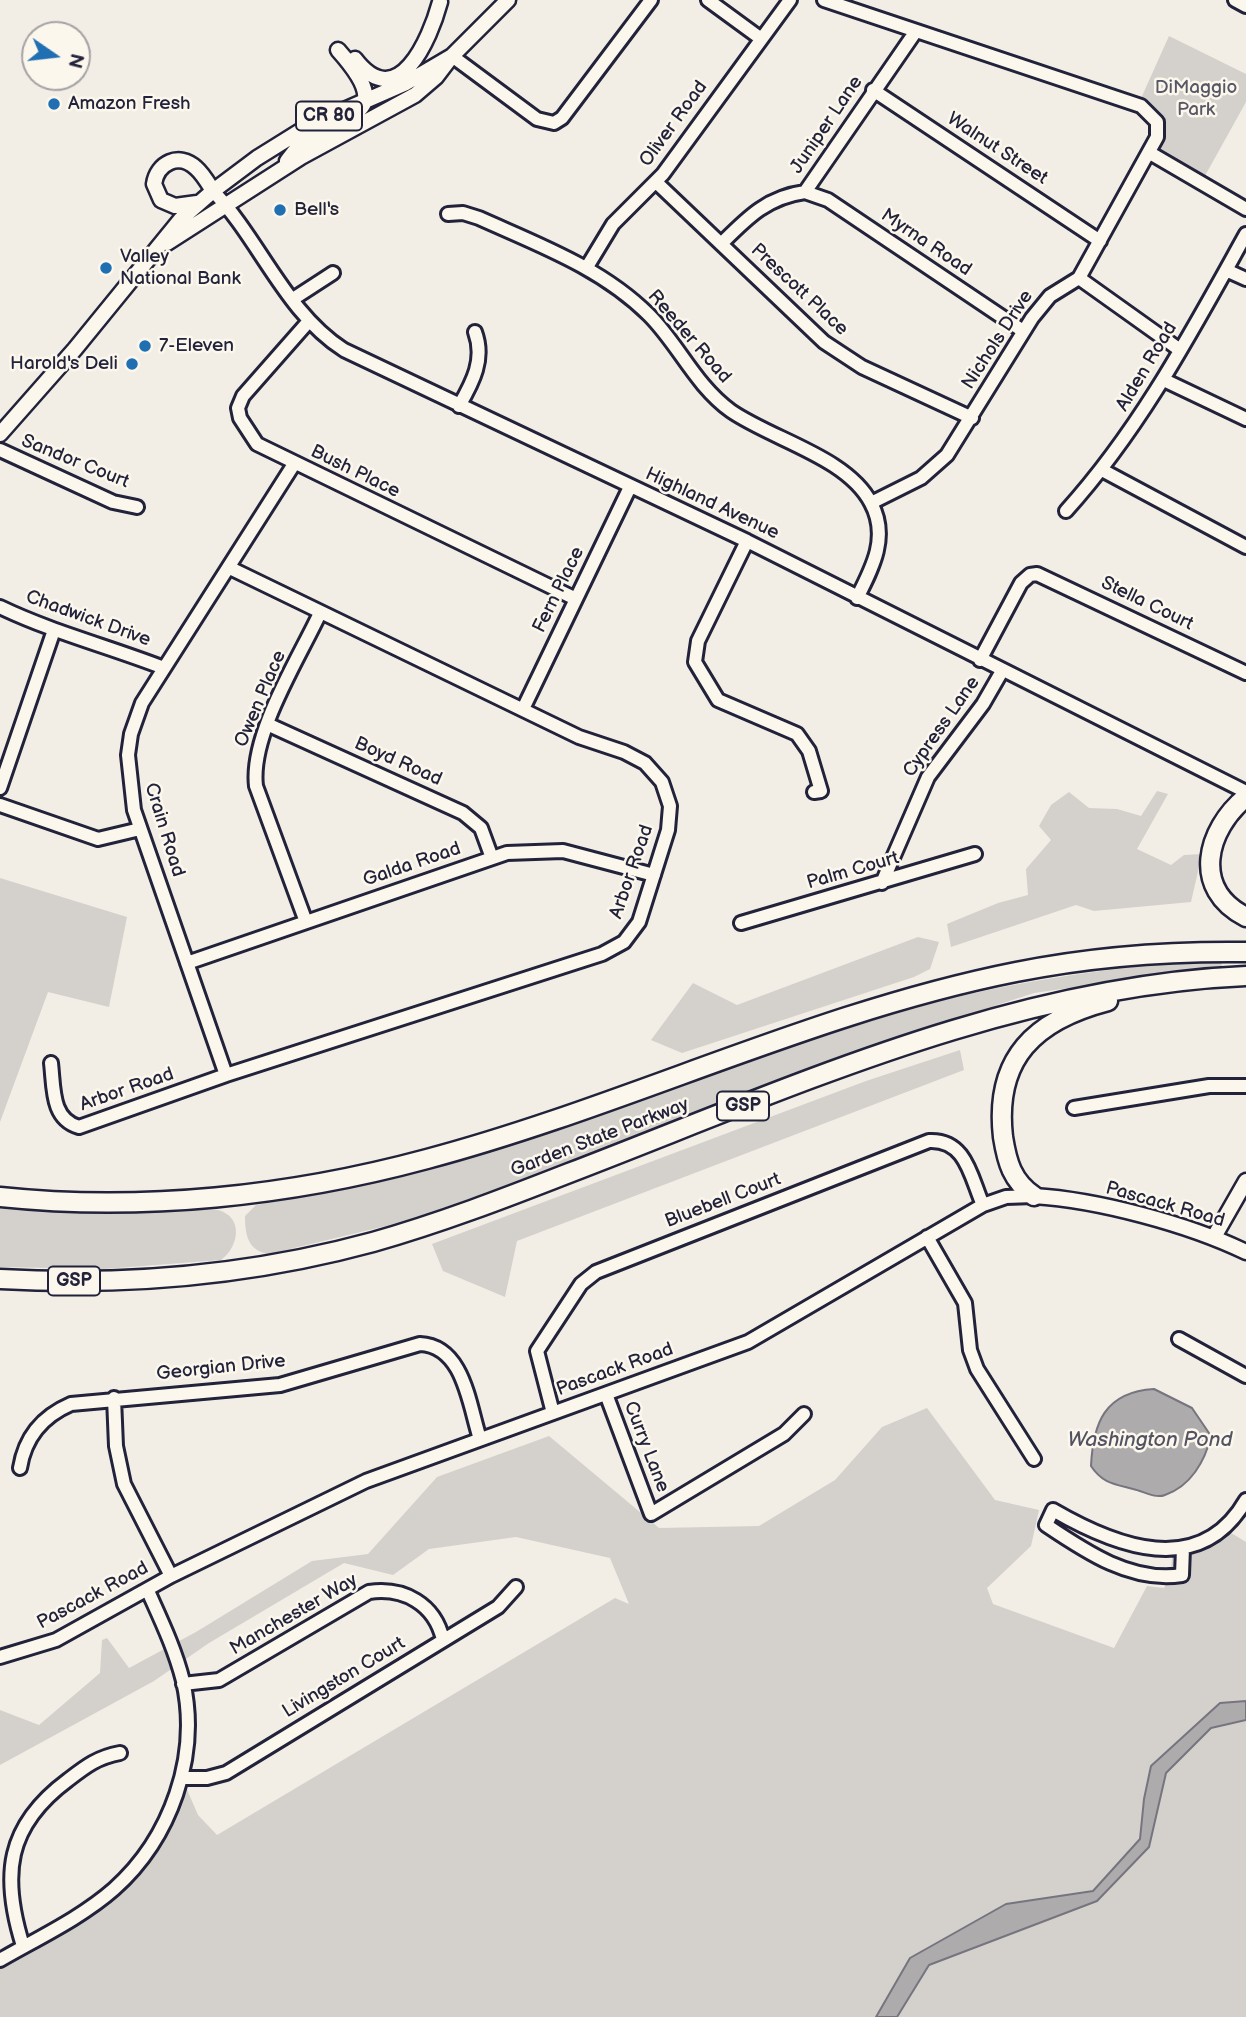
<!DOCTYPE html>
<style>
body{margin:0}
#map{position:relative;width:1246px;height:2017px;overflow:hidden;background:#f2eee5;font-family:"Balsamiq Sans",sans-serif}
canvas{display:block}
.north{position:absolute;left:21px;top:21px;width:70px;height:70px;box-sizing:border-box;background:#fbf7ec;border:2px solid #a4a2a5;border-radius:50%;rotate:104deg;font-size:19px;font-weight:700;line-height:28px;text-align:center;color:#22223b}
.north::after{content:'';display:block;margin:auto;width:24px;height:32px;background:#1f6fb2;clip-path:polygon(50% 0,100% 100%,50% 72%,0 100%)}
</style>
<div id="map">
<canvas width="1246" height="2017"></canvas>
<div class="north">N</div>
</div>
<script>
const ctx = document.querySelector('canvas').getContext('2d');
ctx.lineJoin = 'round';
function fill(path, color) { ctx.fillStyle = color; ctx.fill(path, 'evenodd'); }
function stroke(path, color, width, dash) { ctx.strokeStyle = color; ctx.lineWidth = width; ctx.lineCap = dash ? 'butt' : 'round'; ctx.setLineDash(dash || []); ctx.stroke(path); }
function write(font, color, halo, rows, align = 'center') {
  ctx.font = font + ' "Balsamiq Sans",sans-serif'; ctx.lineWidth = 5; ctx.setLineDash([]); ctx.textBaseline = 'middle'; ctx.strokeStyle = halo; ctx.fillStyle = color; for (const [text, x, y, turn = 0] of rows) {
    ctx.save(); ctx.translate(x, y); ctx.rotate((+turn || 0) * Math.PI / 180); ctx.textAlign = isNaN(turn) ? turn : align; if (halo) ctx.strokeText(text, 0, 0); ctx.fillText(text, 0, 0); ctx.restore();
  }
}
const green = new Path2D(`
 M 1169,36 L 1246,74 L 1246,102 L 1201,183 L 1150,153 L 1158,130 L 1138,105 Z
 M 1157,791 L 1168,794 L 1137,849 L 1171,865 L 1184,855 L 1202,854 L 1191,902 L 1094,911 L 1076,905 L 951,947 L 947,924 L 998,903 L 1028,895 L 1026,869 L 1051,840 L 1039,826 L 1051,805 L 1069,792 L 1089,808 L 1117,809 L 1141,816 Z
 M 0,878 L 127,917 L 109,1007 L 48,992 L 0,1122 Z
 M 918,937 L 939,942 L 930,969 L 914,977 L 682,1053 L 651,1040 L 693,983 L 737,1005 Z
 M 1221,959 L 1222,966 L 1034,993 L 840,1056 L 679,1122 L 411,1220 L 269,1254 C 248,1251 245,1235 245,1216 L 256,1205 C 324,1193 392,1182 458,1162 C 608,1117 753,1055 904,1011 C 1007,981 1114,967 1221,959 Z
 M 960,1050 L 964,1070 L 517,1241 L 505,1297 L 443,1271 L 432,1244 L 866,1081 Z
 M 0,1208 L 218,1210 C 244,1217 239,1247 221,1260 L 104,1269 L 0,1267 Z
 M 927,1408 L 995,1500 L 1039,1510 L 1031,1546 L 987,1588 L 993,1604 L 1114,1648 L 1147,1586 L 1164,1588 L 1170,1577 L 1173,1549 L 1223,1528 L 1246,1542 L 1246,2017 L 897,2017 L 929,1965 L 1097,1901 L 1149,1847 L 1144,1804 L 1140,1839 L 1093,1891 L 1006,1904 L 910,1958 L 876,2017 L 0,2017 L 0,1960 L 95,1904 L 144,1857 L 182,1778 L 198,1815 L 217,1835 L 615,1598 L 629,1604 L 610,1558 L 516,1537 L 429,1549 L 393,1575 L 344,1563 L 209,1643 L 154,1681 L 0,1765 L 0,1710 L 39,1725 L 100,1673 L 102,1640 L 107,1638 L 129,1668 L 196,1632 L 312,1561 L 368,1554 L 437,1477 L 549,1436 L 659,1528 L 759,1526 L 835,1480 L 882,1427 Z`);
const water = new Path2D(`
 M 1154,1389 L 1192,1408 L 1211,1436 C 1205,1461 1191,1486 1165,1495 C 1155,1499 1143,1491 1133,1489 C 1114,1484 1102,1483 1091,1466 C 1093,1424 1104,1392 1154,1389 Z
 M 1246,1701 L 1246,1720 L 1211,1728 L 1166,1773 L 1149,1847 L 1097,1901 L 929,1965 L 897,2017 L 876,2017 L 910,1958 L 1006,1904 L 1093,1891 L 1140,1839 L 1144,1799 L 1151,1766 L 1220,1703 Z`);
const minor = new Path2D(`
 M 708,0 L 760,38
 M 824,0 L 1141,106 L 1157,122 L 1157,137 L 1079,278 L 1050,296 L 1032,318 L 947,455 L 921,478 L 871,503
 M 1235,0 L 1246,6
 M 452,56 L 537,119 L 554,123 L 562,118 L 651,0
 M 873,90 L 1100,241
 M 1150,153 L 1246,209
 M 656,182 L 824,342 L 862,367 L 972,418
 M 213,191 C 260,240 285,312 344,350 L 747,541 L 1246,792
 M 805,192 L 828,200 L 1023,331
 M 448,214 L 463,213 L 479,218 C 539,245 602,268 649,315 C 679,345 695,385 731,411 C 773,440 847,457 871,503 C 889,536 873,567 857,598
 M 721,244 C 747,218 767,197 805,192 L 916,31
 M 587,267 L 613,224 L 663,174 L 790,0
 M 1226,270 L 1246,279
 M 1079,278 L 1180,350
 M 293,299 L 333,273
 M 309,321 L 243,396 L 238,408 L 240,418 L 257,444 L 576,599
 M 1164,380 L 1246,419
 M 459,406 C 473,382 485,359 475,332
 M 0,450 L 113,502 L 137,507
 M 1102,470 L 1246,547
 M 1066,511 C 1141,428 1192,331 1246,234
 M 747,541 L 698,641 L 695,662 L 718,700 L 797,734 L 809,751 L 821,791 L 814,792
 M 0,607 C 52,632 110,647 164,668
 M 980,660 L 1021,583 L 1030,575 L 1037,574 L 1246,673
 M 523,709 L 630,487
 M 267,724 L 463,813 L 481,828 L 492,858
 M 0,788 L 54,630
 M 0,805 L 98,839 L 140,829
 M 882,883 L 928,777 L 983,704 L 1002,671
 M 306,922 L 256,786 C 250,735 298,660 320,613
 M 741,923 L 975,854
 M 187,963 L 507,853 L 563,851 L 654,875
 M 51,1063 C 54,1088 51,1119 79,1127 L 226,1075 L 602,954 L 624,942 L 639,922 L 668,830 L 670,806 L 662,782 L 645,763 L 624,752 L 579,737 L 230,568
 M 226,1075 L 134,810 L 128,755 L 131,734 L 142,703 L 294,464
 M 1074,1108 L 1209,1086 L 1246,1086
 M 927,1237 L 965,1303 L 970,1350 L 977,1369 L 1034,1459
 M 1179,1339 L 1246,1376
 M 606,1394 L 651,1514 L 784,1434 L 804,1414
 M 114,1398 L 116,1446 L 124,1484 L 171,1576
 M 553,1413 L 537,1351 L 581,1284 L 596,1272 L 929,1141 C 967,1139 971,1179 983,1205
 M 20,1468 C 25,1437 43,1416 71,1404 L 280,1385 L 420,1344 C 464,1346 469,1405 480,1439
 M 1183,1548 L 1182,1575 C 1132,1583 1086,1552 1046,1525 L 1053,1510 C 1115,1546 1200,1580 1246,1500
 M 0,1657 L 56,1640 L 171,1576 L 366,1481 L 748,1342 L 983,1205 L 1006,1197 L 1034,1196
 M 183,1684 L 219,1680 L 369,1592 C 404,1587 435,1604 443,1640
 M 182,1778 L 207,1778 L 226,1773 L 498,1607 L 516,1587
 M 23,1946 C 1,1876 6,1826 68,1780 C 86,1766 98,1757 120,1753
 M 0,1960 C 38,1938 81,1918 114,1889 C 171,1838 200,1756 183,1681 C 175,1649 161,1620 148,1591`);
const major = new Path2D(`
 M 355,59 C 398,115 430,39 440,2
 M 287,161 C 291,156 296,149 301,144 C 338,111 402,122 338,50
 M 197,203 L 175,206 L 161,200 L 154,184 C 157,163 179,152 196,168 C 203,174 208,183 213,191
 M 167,243 L 301,157 L 415,95 L 436,77 L 452,56 L 508,0
 M 0,434 L 75,349 L 181,219 L 213,191 L 257,158 L 310,125 L 406,83 L 452,56
 M 1034,1196 C 1098,1200 1188,1224 1246,1252
 M 1214,1237 L 1246,1181`);
const highway = new Path2D(`
 M 1246,797 C 1206,830 1191,889 1246,917
 M 1034,1196 C 1012,1181 1007,1162 1003,1137 C 994,1058 1035,1020 1108,1001
 M 0,1197 C 142,1212 290,1196 427,1159 C 626,1106 814,1012 1016,972 C 1090,957 1170,951 1246,952
 M 0,1279 C 125,1286 252,1275 373,1242 C 440,1223 505,1198 569,1173 C 788,1089 1009,986 1246,976`);
const markers = [
 [54,104,7,"#1f6fb2"],
 [280,210,7,"#1f6fb2"],
 [106,268,7,"#1f6fb2"],
 [145,346,7,"#1f6fb2"],
 [132,364,7,"#1f6fb2"]
];
const shields = [
 [329,116,66],
 [743,1106,52],
 [74,1281,52]
];
const shieldNames = [
 ["CR 80",329,116],
 ["GSP",743,1106],
 ["GSP",74,1281]
];
const parkNames = [
 ["DiMaggio",1196,88],
 ["Park",1196,110]
];
const poiNames = [
 ["Amazon Fresh",68,104],
 ["Bell's",294,210],
 ["Valley",120,257],
 ["National Bank",120,279],
 ["7-Eleven",159,346],
 ["Harold's Deli",118,364,"right"]
];
const streetNames = [
 ["Oliver Road",674,124,-54],
 ["Juniper Lane",827,125,-56],
 ["Walnut Street",997,149,33],
 ["Myrna Road",926,243,34],
 ["Prescott Place",799,290,43],
 ["Reeder Road",689,337,49],
 ["Nichols Drive",998,340,-57],
 ["Alden Road",1147,367,-59],
 ["Sandor Court",75,462,22],
 ["Bush Place",355,472,26],
 ["Highland Avenue",712,504,25],
 ["Fern Place",559,590,-64],
 ["Stella Court",1147,604,26],
 ["Chadwick Drive",88,619,20],
 ["Owen Place",261,699,-67],
 ["Cypress Lane",942,727,-55],
 ["Boyd Road",398,762,24],
 ["Crain Road",164,830,73],
 ["Galda Road",412,865,-19],
 ["Palm Court",853,871,-16],
 ["Arbor Road",632,872,-71],
 ["Arbor Road",127,1090,-19],
 ["Garden State Parkway",600,1138,-21],
 ["Bluebell Court",723,1201,-21],
 ["Pascack Road",1165,1205,16],
 ["Georgian Drive",221,1368,-6],
 ["Pascack Road",615,1370,-20],
 ["Curry Lane",646,1447,69],
 ["Pascack Road",93,1596,-28],
 ["Manchester Way",294,1615,-30],
 ["Livingston Court",344,1678,-31]
];
const waterNames = [
 ["Washington Pond",1150,1441]
];
fill(green, '#d4d1cc');
fill(water, '#aeabad');
stroke(water, '#76747f', 2);
stroke(minor, '#22223b', 18);
stroke(major, '#22223b', 19);
stroke(highway, '#22223b', 23);
stroke(minor, '#fbf7ec', 12);
stroke(major, '#fbf7ec', 14);
stroke(highway, '#fbf7ec', 18);
for (const [x, y, r, color] of markers) { const dot = new Path2D(); dot.arc(x, y, r, 0, 2 * Math.PI); ctx.fillStyle = color; ctx.fill(dot); stroke(dot, '#fbf7ec', 2.5); }
for (const [x, y, w] of shields) { const box = new Path2D(); box.roundRect(x - w / 2, y - 14.5, w, 29, 5); ctx.fillStyle = '#fbf7ec'; ctx.fill(box); stroke(box, '#22223b', 2); }
write('bold 18px', '#22223b', null, shieldNames);
write('19px', '#575766', '#fbf7ec', parkNames);
write('19px', '#22223b', '#fbf7ec', poiNames, 'left');
write('19px', '#22223b', '#fbf7ec', streetNames);
write('italic 21px', '#535263', '#fbf7ec', waterNames);
</script>
